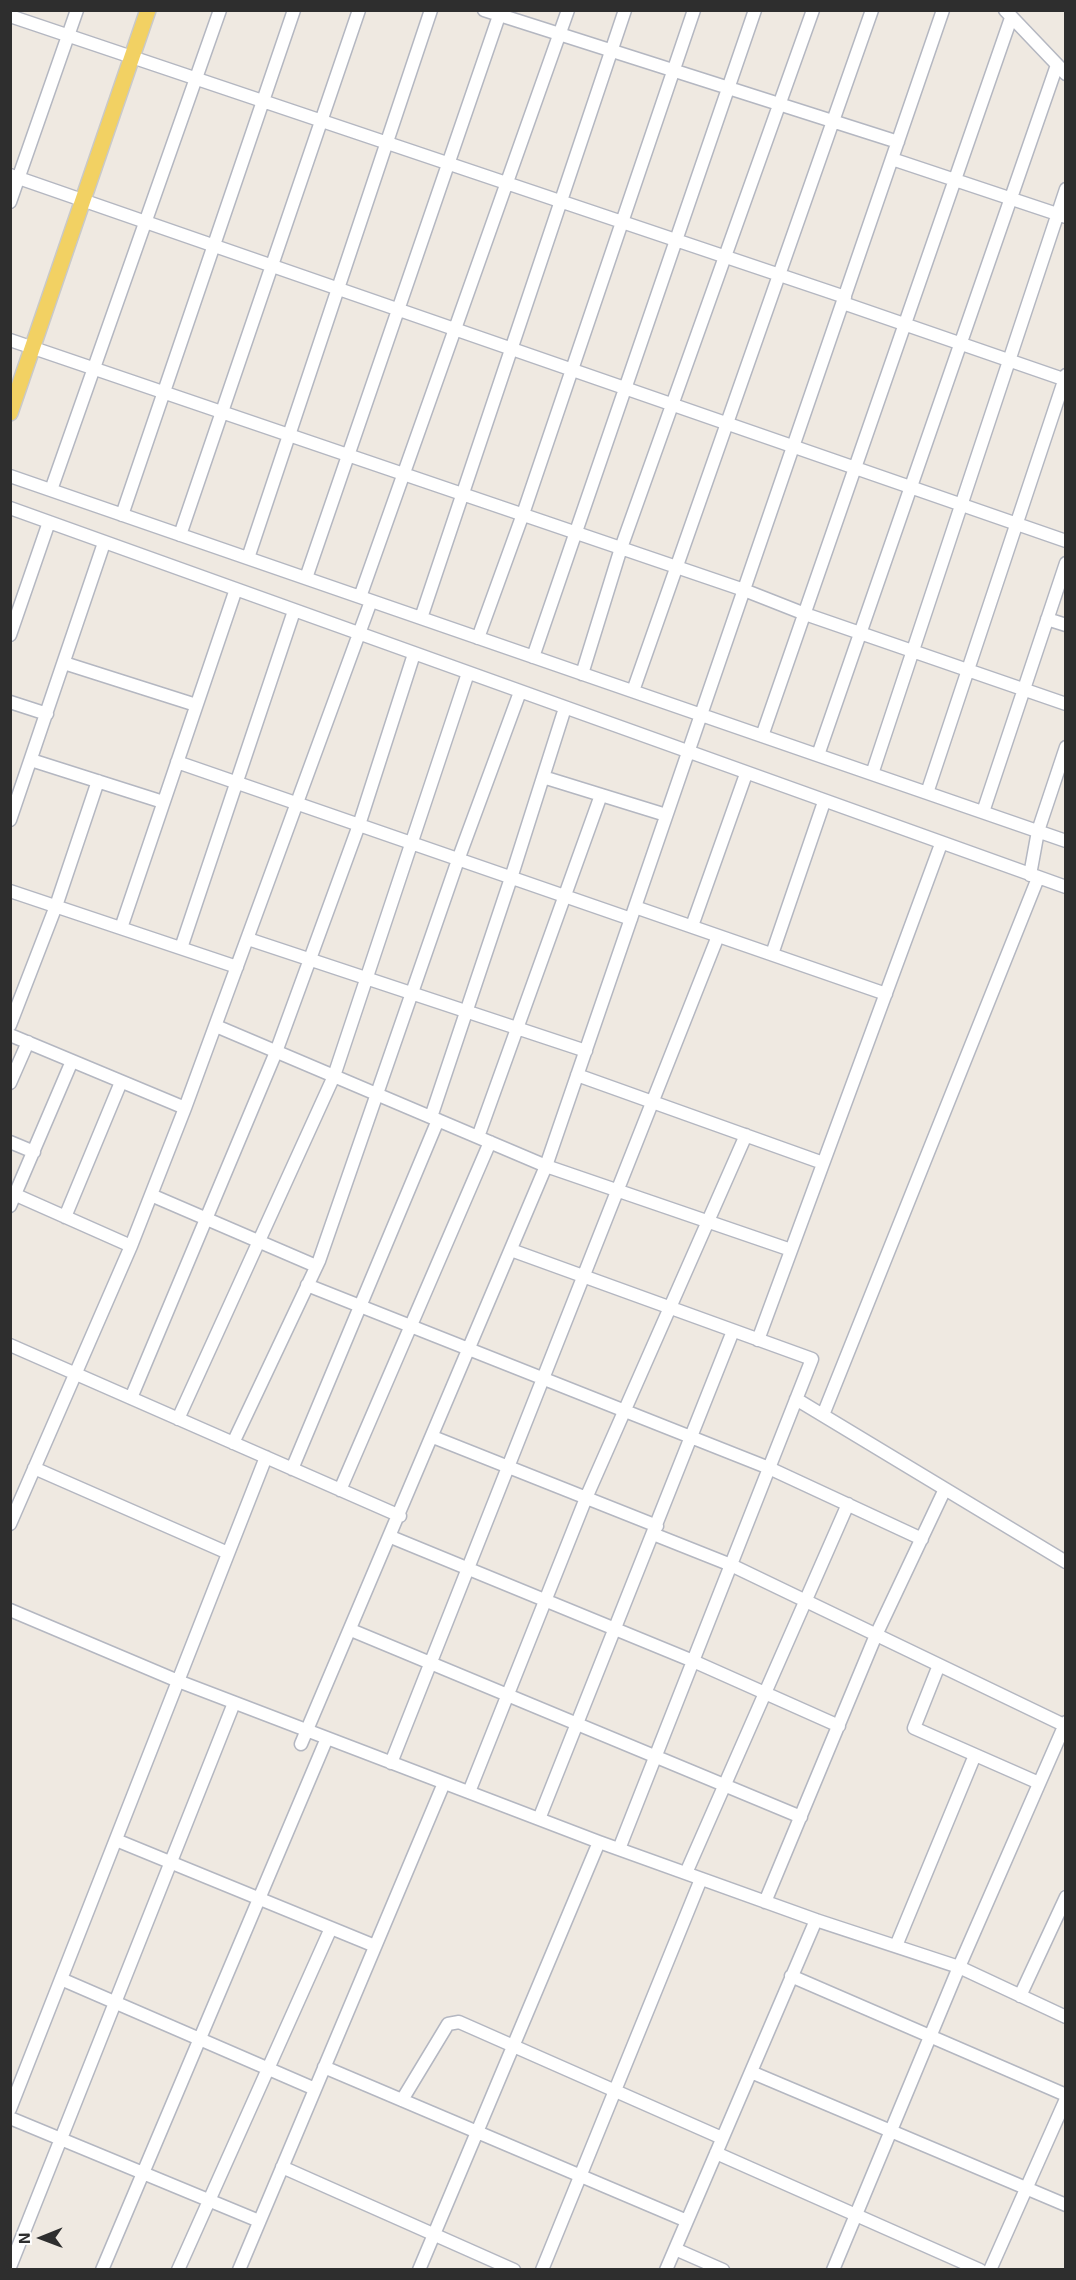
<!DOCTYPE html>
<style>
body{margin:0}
#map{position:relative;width:1076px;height:2280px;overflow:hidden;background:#efe9e1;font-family:"Exo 2",sans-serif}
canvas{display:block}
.frame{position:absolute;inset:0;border:12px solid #2e2e2e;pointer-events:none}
.north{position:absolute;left:12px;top:2208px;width:60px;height:60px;-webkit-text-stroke:4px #fff;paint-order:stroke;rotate:269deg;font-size:16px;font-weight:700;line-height:24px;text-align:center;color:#2e2e2e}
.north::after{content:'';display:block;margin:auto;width:21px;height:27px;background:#2e2e2e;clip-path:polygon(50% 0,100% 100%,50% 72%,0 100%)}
</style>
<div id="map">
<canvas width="1076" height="2280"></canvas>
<div class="frame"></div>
<div class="north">N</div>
</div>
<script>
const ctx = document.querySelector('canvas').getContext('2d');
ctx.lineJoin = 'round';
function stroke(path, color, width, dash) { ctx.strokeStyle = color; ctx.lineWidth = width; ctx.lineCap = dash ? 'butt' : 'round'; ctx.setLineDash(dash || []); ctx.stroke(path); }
const minor = new Path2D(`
 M 484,10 L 898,142
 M 1005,10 L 1066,74
 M 10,16 L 845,297
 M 892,159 L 1066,217
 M 10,175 L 1066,541
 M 10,202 L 77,10
 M 843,303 L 1066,380
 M 10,340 L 744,590 L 805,614 L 1066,704
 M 10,476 L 1066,841
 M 51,490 L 220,10
 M 10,508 L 1066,887
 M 122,515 L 294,10
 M 180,535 L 359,10
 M 248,558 L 431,10
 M 306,578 L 501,10
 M 360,597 L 568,10
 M 421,618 L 625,10
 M 1047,619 L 1066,625
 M 10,635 L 49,522
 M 478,638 L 523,514 L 694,10
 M 533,657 L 755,10
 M 64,663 L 196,705
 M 582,674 L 621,548 L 813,10
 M 633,691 L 872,10
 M 10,702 L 47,714
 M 762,736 L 1011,18
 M 818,755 L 1057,65
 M 31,760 L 163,802
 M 177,762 L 631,919
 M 872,774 L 1066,189
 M 543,777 L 666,815
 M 927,793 L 1066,375
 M 983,812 L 1066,563
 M 10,820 L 104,543
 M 1030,875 L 1038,831 L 1066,747
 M 10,891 L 237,967
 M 635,907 L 886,994
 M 692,926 L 746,774
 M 121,928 L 236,589
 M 248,939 L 586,1051
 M 181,948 L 294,611
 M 772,954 L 824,802
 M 10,1025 L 56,906 L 98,781
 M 216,1026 L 546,1166 L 791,1250
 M 10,1035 L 185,1108
 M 577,1075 L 823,1163
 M 10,1083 L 28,1042
 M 431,1117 L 511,878 L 565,708
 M 478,1137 L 601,795
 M 10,1142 L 34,1152
 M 16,1195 L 131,1246
 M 151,1195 L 316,1266
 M 10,1206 L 72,1061
 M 65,1217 L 121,1082
 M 511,1250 L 812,1359 L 619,1849
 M 307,1285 L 769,1468 L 922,1539
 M 758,1340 L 941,844
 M 10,1345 L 400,1516
 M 131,1398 L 276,1052 L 359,825 L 414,654
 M 796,1399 L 1066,1562
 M 823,1415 L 1038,878
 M 178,1419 L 334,1076 L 468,673
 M 433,1437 L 657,1526
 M 233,1443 L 319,1261 L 458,860 L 520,692
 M 34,1468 L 228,1553
 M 292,1469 L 438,1120
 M 340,1490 L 490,1142
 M 10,1524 L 131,1246 L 185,1108 L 371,601
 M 653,1534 L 731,1565 L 1066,1726
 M 391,1537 L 693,1661 L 839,1726
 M 10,1610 L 178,1681 L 599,1842 L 816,1920 L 959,1967 L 1066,2017
 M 351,1630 L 801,1817
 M 939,1665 L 914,1728 L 1039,1783
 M 301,1744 L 546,1166 L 943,10
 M 391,1763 L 718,936
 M 469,1792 L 586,1498 L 746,1135
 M 539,1819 L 733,1331
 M 116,1840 L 375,1946
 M 686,1873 L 848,1504
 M 765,1902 L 876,1635 L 945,1489
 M 896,1946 L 975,1755
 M 791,1976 L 1066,2095
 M 61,1979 L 315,2089
 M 1020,1996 L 1066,1897
 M 324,2067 L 687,2221
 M 751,2072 L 1066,2205
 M 402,2100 L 448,2024 L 459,2022 L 722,2138
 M 10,2109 L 266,1457
 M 10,2118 L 259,2221
 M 716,2153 L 980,2270
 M 282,2167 L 514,2270
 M 675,2249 L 723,2270
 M 10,2267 L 234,1703
 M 102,2270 L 327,1738
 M 178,2270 L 331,1928
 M 239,2270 L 444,1783
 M 419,2270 L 599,1842
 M 542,2270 L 701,1879
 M 666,2270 L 816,1920
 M 833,2270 L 959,1967 L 1066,1722
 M 990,2270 L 1066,2099`);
const major = new Path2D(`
 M 10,413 L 148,10`);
stroke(minor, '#b4b7c1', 15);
stroke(major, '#c9c9c9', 18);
stroke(minor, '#fff', 12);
stroke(major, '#f2d163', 15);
</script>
